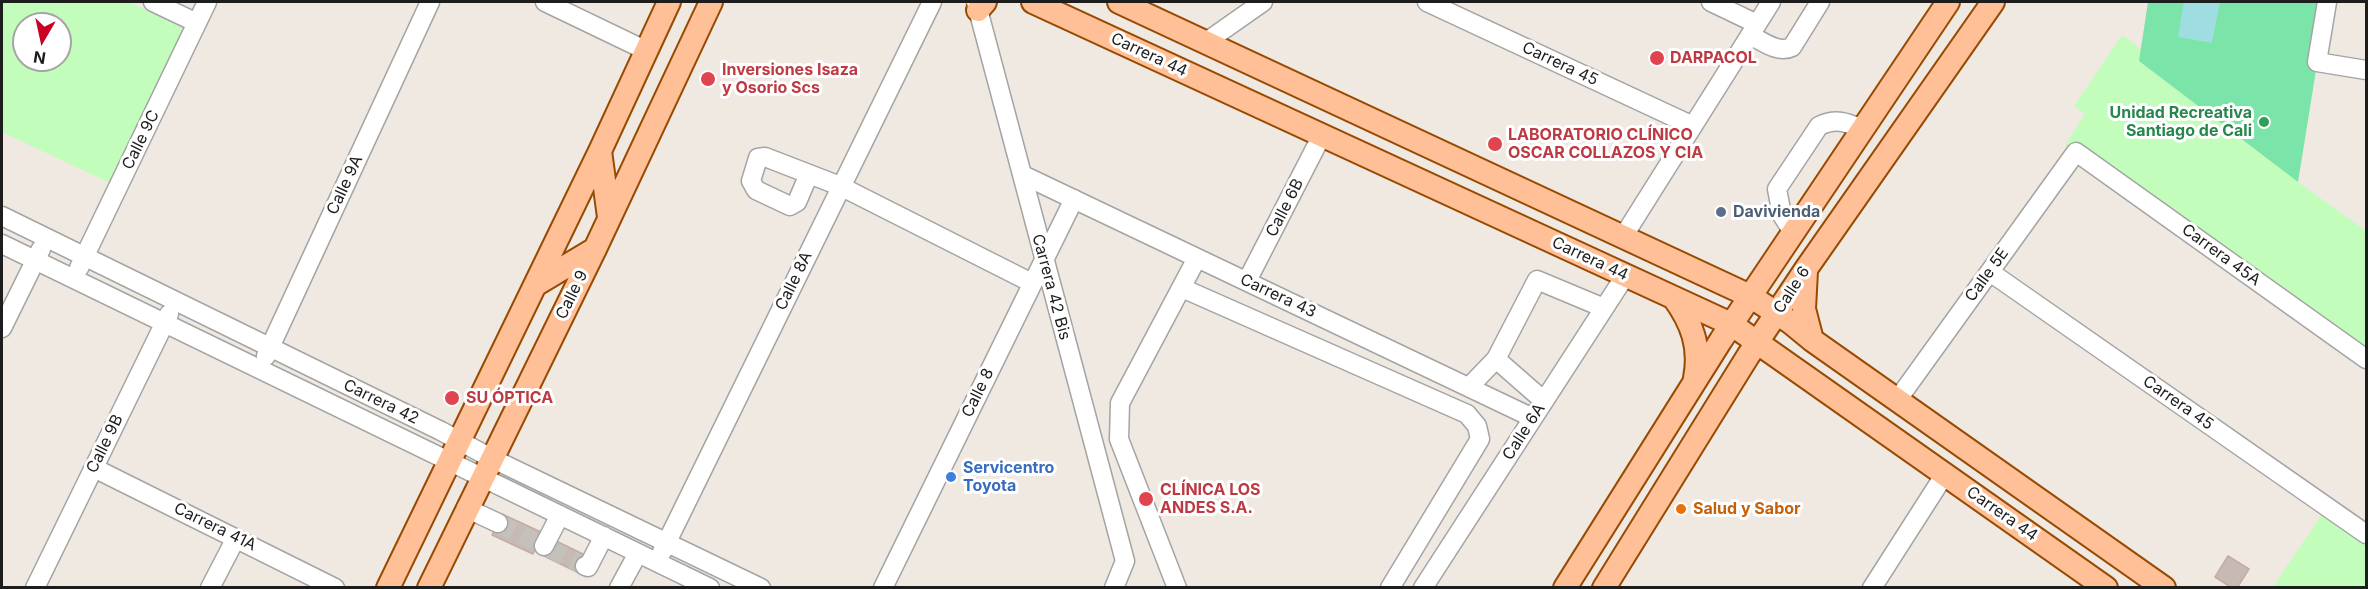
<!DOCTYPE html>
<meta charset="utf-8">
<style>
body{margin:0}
#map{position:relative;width:2368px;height:589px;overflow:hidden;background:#efe9e2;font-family:Inter,sans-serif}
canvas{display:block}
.frame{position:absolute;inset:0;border:3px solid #1d1d1d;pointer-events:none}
.north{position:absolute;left:12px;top:12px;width:60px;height:60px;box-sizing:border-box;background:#fff;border:2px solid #a5a5a5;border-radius:50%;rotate:189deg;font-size:16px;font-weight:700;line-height:24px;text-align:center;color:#1d1d1d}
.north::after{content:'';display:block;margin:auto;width:21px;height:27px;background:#cb0024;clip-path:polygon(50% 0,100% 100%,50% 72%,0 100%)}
</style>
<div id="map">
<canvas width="2368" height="589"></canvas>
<div class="frame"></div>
<div class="north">N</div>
</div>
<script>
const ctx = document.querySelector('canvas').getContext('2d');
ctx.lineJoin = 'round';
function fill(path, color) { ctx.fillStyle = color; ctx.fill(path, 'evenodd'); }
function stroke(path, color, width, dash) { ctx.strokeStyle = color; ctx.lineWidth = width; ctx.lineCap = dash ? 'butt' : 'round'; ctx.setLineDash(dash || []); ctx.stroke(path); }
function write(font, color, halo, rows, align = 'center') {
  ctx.font = font + ' Inter,sans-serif'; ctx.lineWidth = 6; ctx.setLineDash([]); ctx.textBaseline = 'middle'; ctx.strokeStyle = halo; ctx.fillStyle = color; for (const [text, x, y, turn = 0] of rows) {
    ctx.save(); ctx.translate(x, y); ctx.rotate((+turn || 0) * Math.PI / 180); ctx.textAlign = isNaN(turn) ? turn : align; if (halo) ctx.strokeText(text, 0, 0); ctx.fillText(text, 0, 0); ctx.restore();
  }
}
const park = new Path2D(`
 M 2,2 L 130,2 L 184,29 L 110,183 L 2,132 ZM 24,24 L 60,24 L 60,60 L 24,60 Z
 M 2122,35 L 2141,49 L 2139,61 L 2298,182 L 2366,231 L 2366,359 L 2065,145 L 2085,114 L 2074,106 Z
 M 2327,507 L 2366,534 L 2366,587 L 2272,588 Z`);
const pitch = new Path2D(`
 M 2148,2 L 2327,2 L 2298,182 L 2139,61 Z`);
const water = new Path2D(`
 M 2184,2 L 2220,2 L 2212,43 L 2178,37 Z`);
const building = new Path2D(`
 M 502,514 L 543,533 L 533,554 L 492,535 Z
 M 552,539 L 589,557 L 581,574 L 544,556 Z
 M 2228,556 L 2249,569 L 2237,588 L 2232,588 L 2215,577 Z`);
const minorTunnel = new Path2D(`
 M 498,523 L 538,543
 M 548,548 L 585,566`);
const minor = new Path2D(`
 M 153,2 L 197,23
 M 545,2 L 647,51
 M 976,2 L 1125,561 L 1114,588
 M 1427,2 L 1693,126
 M 1711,2 L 1757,24
 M 2327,2 L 2317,62 L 2366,70
 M 1750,35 C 1762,41 1778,54 1792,47 L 1820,2
 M 1206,42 L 1263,2
 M 809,174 L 797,202 L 790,206 L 756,190 L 751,181 L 758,158 L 765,157 L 840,186 L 1032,283
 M 1023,175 L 1533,418
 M 2,216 L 441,431 L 491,458 L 761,588
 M 1793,232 L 1782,215 L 1777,189 L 1819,126 C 1836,118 1846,122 1863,129
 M 1623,237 L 1771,2
 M 2,244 L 710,588
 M 79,268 L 207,2
 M 1990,272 L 2366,534
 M 1247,281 L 1322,135
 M 1182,288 L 1467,414 L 1477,426 L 1480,439 L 1390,588
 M 2,328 L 41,249
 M 266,356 L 430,2
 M 1469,387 L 1496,359
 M 1545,399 L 1536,394 L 1496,359 L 1537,280 L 1604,308
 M 1898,399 L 2076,152 L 2366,359
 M 94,468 L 335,588
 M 466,508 L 498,523
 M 544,546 L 560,515
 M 662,552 L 932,2
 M 585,566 L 588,567 L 604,536
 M 35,588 L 169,314
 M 210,588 L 236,538
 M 619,588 L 638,553
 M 883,588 L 1074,199
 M 1177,588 L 1119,439 L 1120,403 L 1197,258
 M 1423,588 L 1625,276
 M 1872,588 L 1945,474`);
const major = new Path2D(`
 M 1033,2 L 1731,324 L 2106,588
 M 1119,2 L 1750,296 L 1790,322 L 1812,340 L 2164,588
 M 978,10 L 985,2
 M 600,151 L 609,217
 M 1806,271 L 1804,309 L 1812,340
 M 535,285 L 595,249
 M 1674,298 C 1692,323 1701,347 1695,378
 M 388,588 L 600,151 L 669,2
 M 429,588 L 595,249 L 711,2
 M 1565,588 L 1721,340 L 1948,2
 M 1604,588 L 1748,356 L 1806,269 L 1993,2`);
const markers = [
 [1657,58,8,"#e0444e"],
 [708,79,8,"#e0444e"],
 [2264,122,6,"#2e9e5b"],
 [1495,144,8,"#e0444e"],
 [1721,212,6,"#5c6f8a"],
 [452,398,8,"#e0444e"],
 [951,477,6,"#3f7fe0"],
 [1146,499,8,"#e0444e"],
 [1681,509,6,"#e8710a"]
];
const streetNames = [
 ["Carrera 44",1149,55,25],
 ["Carrera 45",1560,64,25],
 ["Calle 9C",141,140,-64],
 ["Calle 9A",345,185,-65],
 ["Calle 6B",1285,208,-63],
 ["Carrera 45A",2221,255,36],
 ["Carrera 44",1590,259,25],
 ["Calle 5E",1987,275,-54],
 ["Calle 8A",794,281,-64],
 ["Carrera 42 Bis",1051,287,75],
 ["Calle 6",1792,290,-57],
 ["Calle 9",572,295,-64],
 ["Carrera 43",1278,296,25],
 ["Calle 8",978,393,-64],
 ["Carrera 42",381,402,26],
 ["Carrera 45",2178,403,35],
 ["Calle 6A",1524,432,-57],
 ["Calle 9B",105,444,-64],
 ["Carrera 44",2002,514,35],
 ["Carrera 41A",215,527,26]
];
const healthNames = [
 ["DARPACOL",1670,58],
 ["Inversiones Isaza",722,70],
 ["y Osorio Scs",722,88],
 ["LABORATORIO CLÍNICO",1508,135],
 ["OSCAR COLLAZOS Y CIA",1508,153],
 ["SU ÓPTICA",466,398],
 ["CLÍNICA LOS",1160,490],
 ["ANDES S.A.",1160,508]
];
const leisureNames = [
 ["Unidad Recreativa",2252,113],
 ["Santiago de Cali",2252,131]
];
const serviceNames = [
 ["Davivienda",1733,212]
];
const shopNames = [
 ["Servicentro",963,468],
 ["Toyota",963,486]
];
const foodNames = [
 ["Salud y Sabor",1693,509]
];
fill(park, '#c2fdbc');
fill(pitch, '#7ae4a9');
fill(water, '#9fdde0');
fill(building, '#c7bab5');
stroke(building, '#c2aca4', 1.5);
stroke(minorTunnel, '#c5c0bb', 18, [18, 9]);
stroke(minor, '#a4a4a4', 21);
stroke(major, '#974a00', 26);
stroke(minor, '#fff', 18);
stroke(major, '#ffc098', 22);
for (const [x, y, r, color] of markers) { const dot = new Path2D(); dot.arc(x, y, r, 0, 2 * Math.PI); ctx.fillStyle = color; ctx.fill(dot); stroke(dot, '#fff', 2); }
write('16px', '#1d1d1d', '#fff', streetNames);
write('bold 16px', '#be3a42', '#fff', healthNames, 'left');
write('bold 16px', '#27864d', '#fff', leisureNames, 'right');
write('bold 16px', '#4e5e75', '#fff', serviceNames, 'left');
write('bold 16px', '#366cbe', '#fff', shopNames, 'left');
write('bold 16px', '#c56008', '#fff', foodNames, 'left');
</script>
